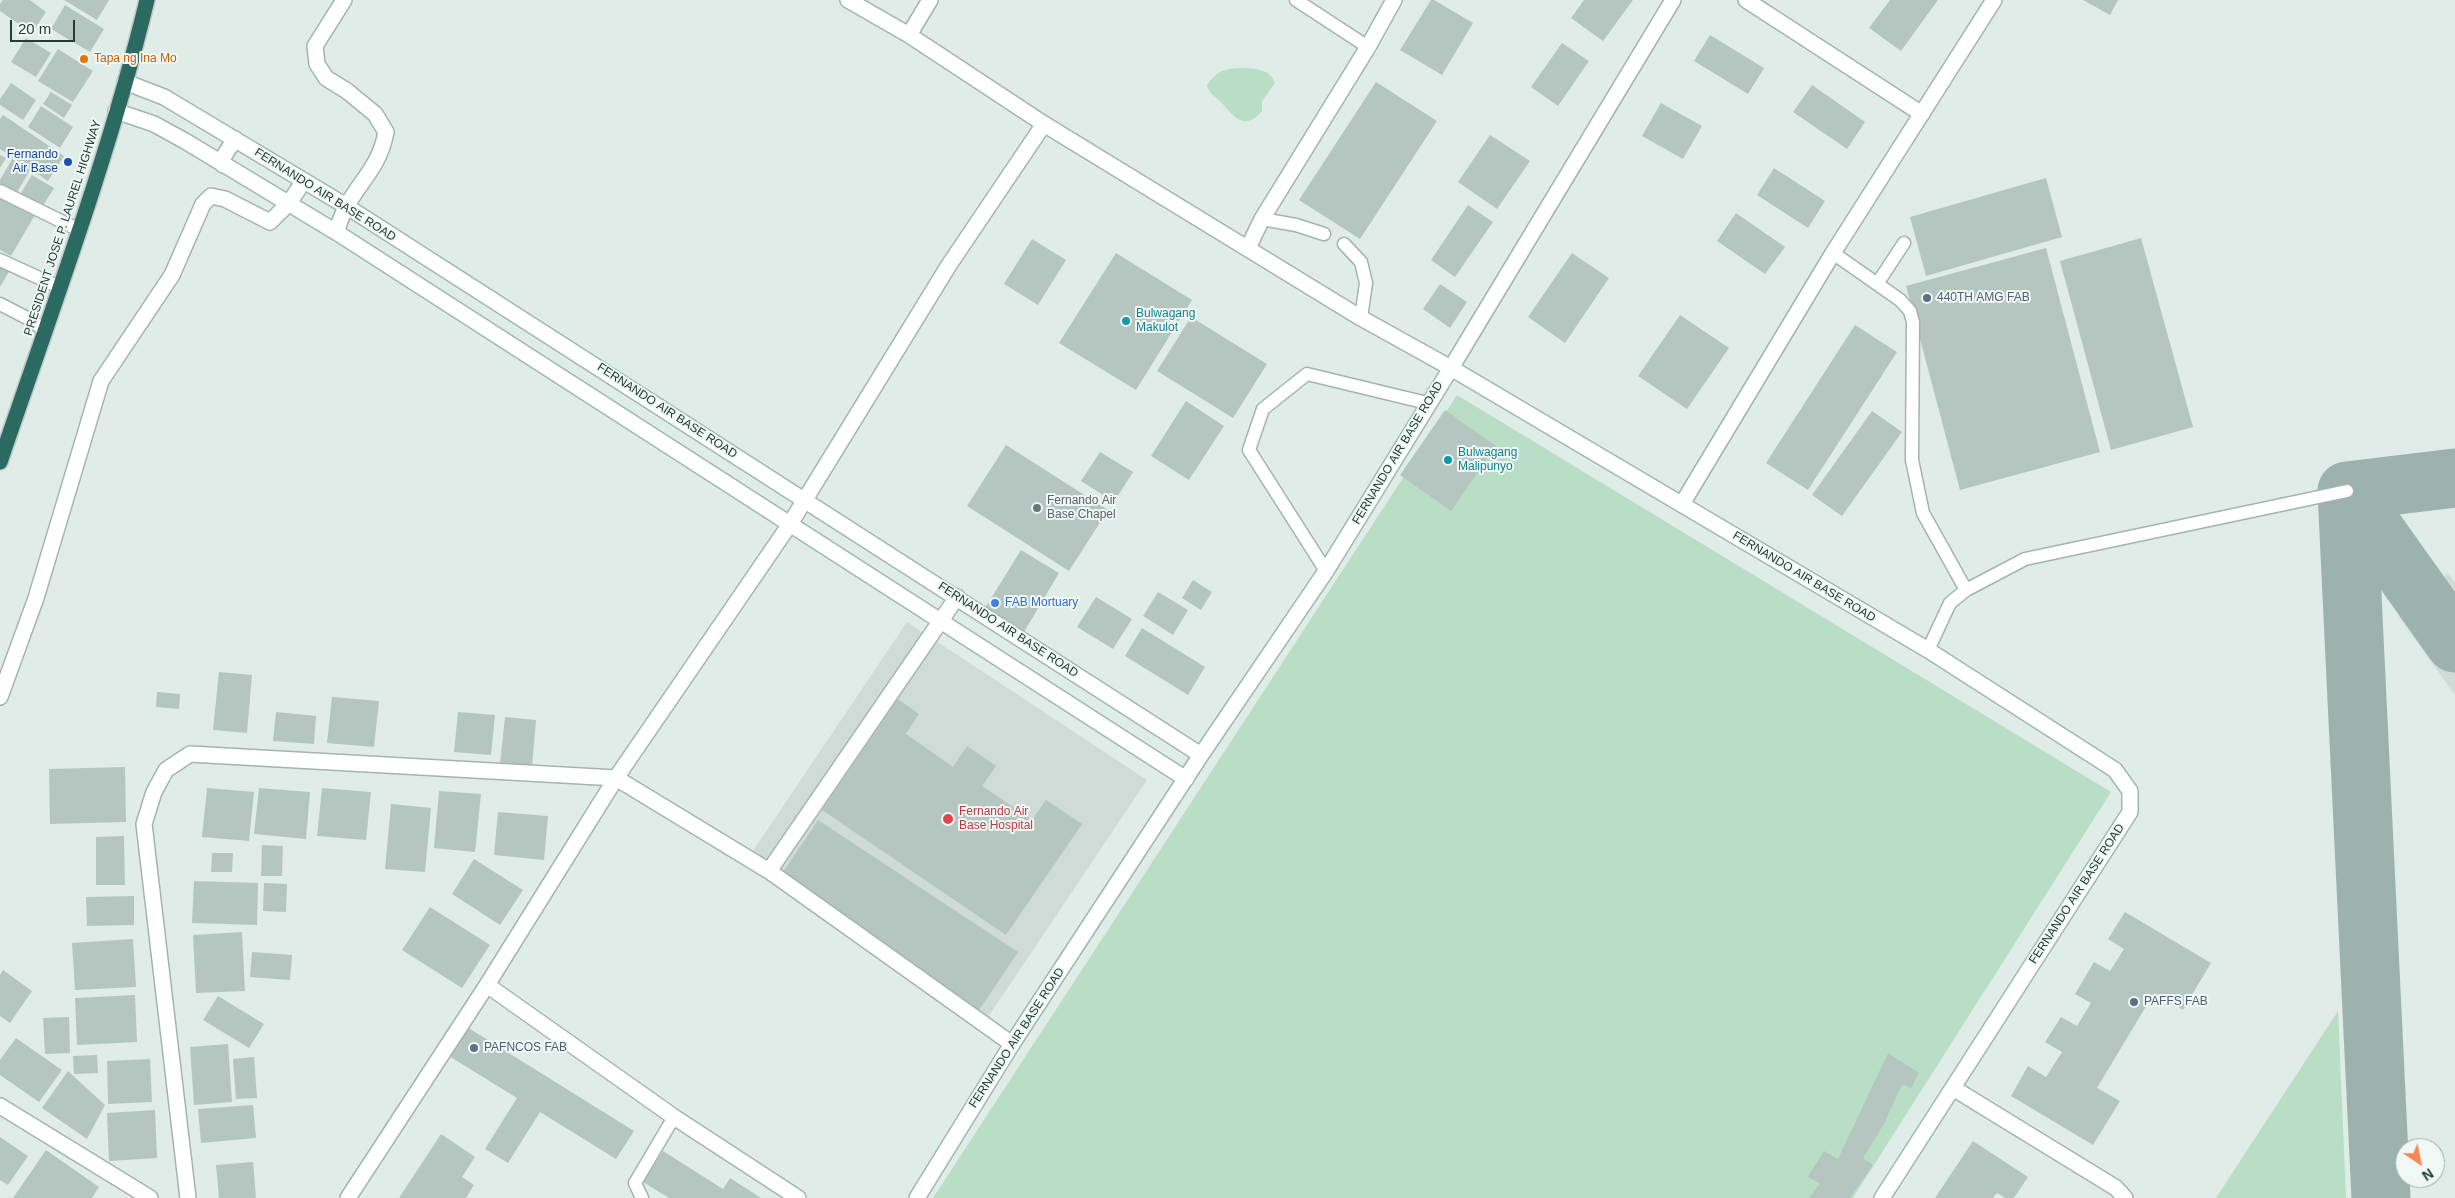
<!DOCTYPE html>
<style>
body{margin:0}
#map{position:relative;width:2455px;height:1198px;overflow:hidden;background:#e0ece7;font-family:Arial,sans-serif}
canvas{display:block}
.north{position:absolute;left:2395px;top:1138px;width:50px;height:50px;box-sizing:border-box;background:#f0f8f5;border:1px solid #9dada9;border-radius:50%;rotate:146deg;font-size:14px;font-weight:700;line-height:20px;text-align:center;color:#203d37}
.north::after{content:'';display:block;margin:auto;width:18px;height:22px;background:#f88652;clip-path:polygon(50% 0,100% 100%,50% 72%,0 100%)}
.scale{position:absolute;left:10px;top:20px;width:65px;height:22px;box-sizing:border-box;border:2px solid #203d37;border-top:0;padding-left:6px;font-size:15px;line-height:18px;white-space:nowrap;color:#203d37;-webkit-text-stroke:4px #f0f8f5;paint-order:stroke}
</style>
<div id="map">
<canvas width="2455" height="1198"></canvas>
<div class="north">N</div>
<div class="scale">20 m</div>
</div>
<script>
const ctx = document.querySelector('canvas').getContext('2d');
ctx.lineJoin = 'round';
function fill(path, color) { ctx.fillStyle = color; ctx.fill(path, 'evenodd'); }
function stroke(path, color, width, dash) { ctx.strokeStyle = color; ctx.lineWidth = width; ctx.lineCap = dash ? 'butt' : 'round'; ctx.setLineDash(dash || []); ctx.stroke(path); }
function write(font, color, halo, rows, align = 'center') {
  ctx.font = font + ' Arial,sans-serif'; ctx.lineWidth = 4; ctx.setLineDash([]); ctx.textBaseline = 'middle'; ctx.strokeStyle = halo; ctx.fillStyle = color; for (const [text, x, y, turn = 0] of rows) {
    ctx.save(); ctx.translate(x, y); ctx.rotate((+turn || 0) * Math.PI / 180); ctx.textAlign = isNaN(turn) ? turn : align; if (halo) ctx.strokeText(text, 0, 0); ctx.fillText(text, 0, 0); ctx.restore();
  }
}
const built = new Path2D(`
 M 2448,573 L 2455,583 L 2455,695 L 2399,617 Z
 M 907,622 L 1147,780 L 988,1017 L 749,857 Z`);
const green = new Path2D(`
 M 1243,68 C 1256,69 1270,69 1275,83 L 1262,101 L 1262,111 C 1243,133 1233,115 1219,100 C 1213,95 1209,93 1207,85 C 1216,71 1226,68 1243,68 Z
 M 1457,395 L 2111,792 L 1853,1198 L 933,1198 Z
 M 2338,1011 L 2346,1198 L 2216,1198 Z`);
const taxiway = new Path2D(`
 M 2455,478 L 2347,491 L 2455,643
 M 2347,491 L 2381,1198`);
const building = new Path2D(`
 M 3,0 L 30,0 L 46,12 L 32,33 L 0,11 L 0,4 Z
 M 64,0 L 109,0 L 97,20 Z
 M 1431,0 L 1434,0 L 1473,23 L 1442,75 L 1400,50 Z
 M 1584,0 L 1633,0 L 1603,41 L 1571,18 Z
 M 1890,0 L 1938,0 L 1901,51 L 1869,28 Z
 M 2083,0 L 2118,0 L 2110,15 Z
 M 65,5 L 104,29 L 90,52 L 51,29 Z
 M 1710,35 L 1764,68 L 1748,94 L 1694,61 Z
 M 26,38 L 51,53 L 36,77 L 11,62 Z
 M 1562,43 L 1589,61 L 1558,106 L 1531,87 Z
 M 58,49 L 93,71 L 73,102 L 38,81 Z
 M 1376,82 L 1437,121 L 1360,239 L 1299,200 Z
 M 11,83 L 36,100 L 23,120 L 0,105 L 0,99 Z
 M 1812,85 L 1865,122 L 1847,149 L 1793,112 Z
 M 51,92 L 72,105 L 64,118 L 43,104 Z
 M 1661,103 L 1702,126 L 1683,159 L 1642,136 Z
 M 41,106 L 73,127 L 60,148 L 28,127 Z
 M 3,115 L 64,156 L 48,181 L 0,149 L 0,119 Z
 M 1490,135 L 1530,161 L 1497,209 L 1458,182 Z
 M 0,155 L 6,158 L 0,168 Z
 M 12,159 L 30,170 L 16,194 L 0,184 L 0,180 Z
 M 1774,168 L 1825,201 L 1808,228 L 1757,195 Z
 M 32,175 L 54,188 L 41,209 L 19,196 Z
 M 2046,178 L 2062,237 L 1926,276 L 1910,217 Z
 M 0,195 L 35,215 L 11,256 L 0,250 Z
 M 1468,205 L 1493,222 L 1455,277 L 1431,260 Z
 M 1736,213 L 1785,247 L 1765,274 L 1717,241 Z
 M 2141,238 L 2193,427 L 2111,450 L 2060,261 Z
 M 1032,239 L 1066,260 L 1038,305 L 1004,284 Z
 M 2046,248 L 2100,452 L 1960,490 L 1906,286 Z
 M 1116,253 L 1192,300 L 1136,390 L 1059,343 Z
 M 1572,253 L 1609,278 L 1565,343 L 1528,317 Z
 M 0,264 L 10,270 L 0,287 Z
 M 1440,284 L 1467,302 L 1450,328 L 1423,309 Z
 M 1680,315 L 1729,348 L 1687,409 L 1638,376 Z
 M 1191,317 L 1267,364 L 1233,418 L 1157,371 Z
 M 1855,325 L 1897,352 L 1808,490 L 1766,463 Z
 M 1186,401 L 1224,426 L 1189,480 L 1151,456 Z
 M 1445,410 L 1496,446 L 1451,511 L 1400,475 Z
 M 1872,411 L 1902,432 L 1842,516 L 1812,495 Z
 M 1006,445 L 1108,510 L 1069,571 L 967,506 Z
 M 1100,452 L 1133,472 L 1114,502 L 1081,481 Z
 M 1021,550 L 1059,573 L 1024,632 L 985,608 Z
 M 1193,580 L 1212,592 L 1201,610 L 1182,598 Z
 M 1158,592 L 1188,610 L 1173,635 L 1143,616 Z
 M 1096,597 L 1132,619 L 1113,649 L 1077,627 Z
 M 1142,628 L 1205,667 L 1188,695 L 1125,656 Z
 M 219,672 L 252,675 L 247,733 L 213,730 Z
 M 157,692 L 180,694 L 179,709 L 156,707 Z
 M 332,697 L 379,701 L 374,747 L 327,743 Z
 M 898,699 L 919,714 L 906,734 L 953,767 L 967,746 L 996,766 L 982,786 L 1032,820 L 1046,800 L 1082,824 L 1006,935 L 822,810 Z
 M 276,712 L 316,716 L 314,744 L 273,741 Z
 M 458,712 L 495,715 L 491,755 L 454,752 Z
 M 505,717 L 536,720 L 532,767 L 500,764 Z
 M 125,767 L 126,822 L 50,824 L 49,769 Z
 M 207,788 L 254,792 L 249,841 L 202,837 Z
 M 259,788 L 310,792 L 306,839 L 254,834 Z
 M 322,788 L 371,792 L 366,840 L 317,836 Z
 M 439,791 L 481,794 L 475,852 L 434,848 Z
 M 391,804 L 431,808 L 425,872 L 385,869 Z
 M 498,812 L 548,816 L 544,860 L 494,855 Z
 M 818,820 L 1018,952 L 979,1010 L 779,878 Z
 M 124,836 L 125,885 L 96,885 L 96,837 Z
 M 262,845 L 283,846 L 282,876 L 261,876 Z
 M 212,853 L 233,853 L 232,872 L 211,872 Z
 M 474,859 L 523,890 L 500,925 L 452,894 Z
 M 194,881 L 258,883 L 257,925 L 192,923 Z
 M 264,883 L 287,884 L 286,912 L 263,911 Z
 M 134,896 L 134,925 L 87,926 L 86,897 Z
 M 430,907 L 490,945 L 462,988 L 402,950 Z
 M 2125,912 L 2211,963 L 2183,1010 L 2154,993 L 2097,1088 L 2120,1101 L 2093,1145 L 2011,1096 L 2028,1066 L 2046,1077 L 2062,1052 L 2045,1042 L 2061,1017 L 2077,1026 L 2091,1003 L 2075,994 L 2094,962 L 2110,971 L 2124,949 L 2108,939 Z
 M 242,932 L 245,991 L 196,993 L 193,935 Z
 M 133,939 L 136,987 L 75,990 L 72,943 Z
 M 252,952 L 292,955 L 290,980 L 250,977 Z
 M 3,970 L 32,991 L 10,1023 L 0,1016 L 0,975 Z
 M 135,995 L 137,1042 L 77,1045 L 75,998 Z
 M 218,996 L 264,1024 L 249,1048 L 203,1020 Z
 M 69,1017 L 70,1053 L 45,1054 L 43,1018 Z
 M 467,1027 L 634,1131 L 616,1159 L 540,1112 L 508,1163 L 485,1149 L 517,1098 L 449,1056 Z
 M 16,1038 L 62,1070 L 39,1102 L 0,1075 L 0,1060 Z
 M 228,1044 L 232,1102 L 194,1105 L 190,1047 Z
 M 1888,1053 L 1919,1073 L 1911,1088 L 1902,1084 L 1884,1124 L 1863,1158 L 1873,1165 L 1850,1198 L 1809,1198 L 1820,1184 L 1808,1177 L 1824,1151 L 1838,1159 Z
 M 97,1055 L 98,1073 L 74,1074 L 73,1056 Z
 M 254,1057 L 257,1098 L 236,1099 L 233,1059 Z
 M 150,1059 L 152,1102 L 108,1104 L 107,1061 Z
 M 68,1071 L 105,1105 L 87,1139 L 42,1108 Z
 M 253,1105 L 256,1138 L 201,1143 L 198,1109 Z
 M 155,1110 L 157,1158 L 109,1161 L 107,1113 Z
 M 441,1134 L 475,1157 L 462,1177 L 474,1185 L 466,1198 L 399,1198 Z
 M 0,1137 L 28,1156 L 8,1185 L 0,1180 Z
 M 1973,1141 L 2028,1177 L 2014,1198 L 2005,1198 L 1997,1193 L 1993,1198 L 1935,1198 Z
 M 46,1150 L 99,1187 L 92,1198 L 13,1198 Z
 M 663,1151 L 723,1189 L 730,1178 L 761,1198 L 669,1198 L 643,1182 Z
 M 253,1162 L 256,1198 L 219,1198 L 216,1165 Z`);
const lane = new Path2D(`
 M 1296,0 L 1368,47
 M 0,191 L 79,230
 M 1262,219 L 1296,225 L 1324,234
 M 1344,244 L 1361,262 L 1366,283 L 1361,318
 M 1833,253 L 1900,300 L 1910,311 L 1913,322 L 1912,460 L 1923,513 L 1966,590
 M 0,260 L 59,287
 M 1877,284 L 1904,243
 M 0,304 L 31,320 L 45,331
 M 1326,571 L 1249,450 L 1263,409 L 1307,374 L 1427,403
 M 1928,650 L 1950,603 L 1966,590 L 2025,559 L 2347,491
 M 642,1198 L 635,1183 L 674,1117`);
const street = new Path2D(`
 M 848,0 L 909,35 L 1044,124 L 1361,318 L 1451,368 L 1673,0
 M 1746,0 L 1922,114
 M 909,35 L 930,0
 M 336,232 C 339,224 342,215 346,207 C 362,179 380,165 386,132 L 375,114 L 347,91 L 326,78 L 317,64 L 315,46 L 344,0
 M 1248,248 L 1262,219 L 1368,47 L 1394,0
 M 1682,504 L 1833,253 L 1994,0
 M 0,697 L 36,598 L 101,381 L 172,275 L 203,204 L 211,196 L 225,199 L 270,222 L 289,203 L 303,182
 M 769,871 L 957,597
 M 487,985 L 674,1117 L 798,1198
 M 1953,1088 L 2116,1188 L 2125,1198
 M 0,1106 L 150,1198
 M 188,1198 L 144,824 L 154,792 L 166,770 L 190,754 L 616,778 L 769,871 L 1012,1044
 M 348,1198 L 487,985 L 616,778 L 790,524 L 949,265 L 1044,124`);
const secondary = new Path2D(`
 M 125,82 L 164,97 L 346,206 L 1201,755
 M 116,111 L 154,124 L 185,141 L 336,232 L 1186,779
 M 223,165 L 222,159 L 235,139
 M 917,1198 L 1012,1044 L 1201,755 L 1326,571 L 1451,368 L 1928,650 L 2115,770 L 2130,791 L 2130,812 L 1882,1198`);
const highway = new Path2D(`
 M 0,462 C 52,309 109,157 147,0`);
const markers = [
 [84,59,5,"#e8710a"],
 [68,162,5,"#1a4fb4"],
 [1927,298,5,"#5c6f8a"],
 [1126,321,5,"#0f9aa8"],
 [1448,460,5,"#0f9aa8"],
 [1037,508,5,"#6b7280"],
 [995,603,5,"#3f7fe0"],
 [948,819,6,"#e0444e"],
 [2134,1002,5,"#5c6f8a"],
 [474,1048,5,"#5c6f8a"]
];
const foodNames = [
 ["Tapa ng Ina Mo",94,59]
];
const transitNames = [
 ["Fernando",58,155],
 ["Air Base",58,169]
];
const streetNames = [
 ["FERNANDO AIR BASE ROAD",325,195,32],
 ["PRESIDENT JOSE P. LAUREL HIGHWAY",63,228,-72],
 ["FERNANDO AIR BASE ROAD",667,411,33],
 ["FERNANDO AIR BASE ROAD",1398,453,-59],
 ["FERNANDO AIR BASE ROAD",1804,577,31],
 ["FERNANDO AIR BASE ROAD",1008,630,33],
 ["FERNANDO AIR BASE ROAD",2077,894,-57],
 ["FERNANDO AIR BASE ROAD",1017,1038,-57]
];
const serviceNames = [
 ["440TH AMG FAB",1937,298],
 ["PAFFS FAB",2144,1002],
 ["PAFNCOS FAB",484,1048]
];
const cultureNames = [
 ["Bulwagang",1136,314],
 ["Makulot",1136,328],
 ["Bulwagang",1458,453],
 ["Malipunyo",1458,467]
];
const worshipNames = [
 ["Fernando Air",1047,501],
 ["Base Chapel",1047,515]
];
const shopNames = [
 ["FAB Mortuary",1005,603]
];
const healthNames = [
 ["Fernando Air",959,812],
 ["Base Hospital",959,826]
];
fill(built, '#cedbd6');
fill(green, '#b8dec5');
stroke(taxiway, '#9db2ac', 59);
fill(building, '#b5c6c0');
stroke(lane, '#a3b4af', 15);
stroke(street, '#a3b4af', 18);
stroke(secondary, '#9eb8b0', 18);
stroke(highway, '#c1c9c7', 18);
stroke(lane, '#fff', 12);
stroke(street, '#fff', 15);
stroke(secondary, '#fff', 15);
stroke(highway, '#2b6a61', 15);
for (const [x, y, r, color] of markers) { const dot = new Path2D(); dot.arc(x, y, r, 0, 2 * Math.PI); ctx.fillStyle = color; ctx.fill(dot); stroke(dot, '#f0f8f5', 2); }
write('12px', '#c56008', '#f0f8f5', foodNames, 'left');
write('12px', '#164399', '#f0f8f5', transitNames, 'right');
write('12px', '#203d37', '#f0f8f5', streetNames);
write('12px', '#4e5e75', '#f0f8f5', serviceNames, 'left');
write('12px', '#0d838f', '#f0f8f5', cultureNames, 'left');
write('12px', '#5b616d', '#f0f8f5', worshipNames, 'left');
write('12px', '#366cbe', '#f0f8f5', shopNames, 'left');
write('12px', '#be3a42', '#f0f8f5', healthNames, 'left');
</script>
